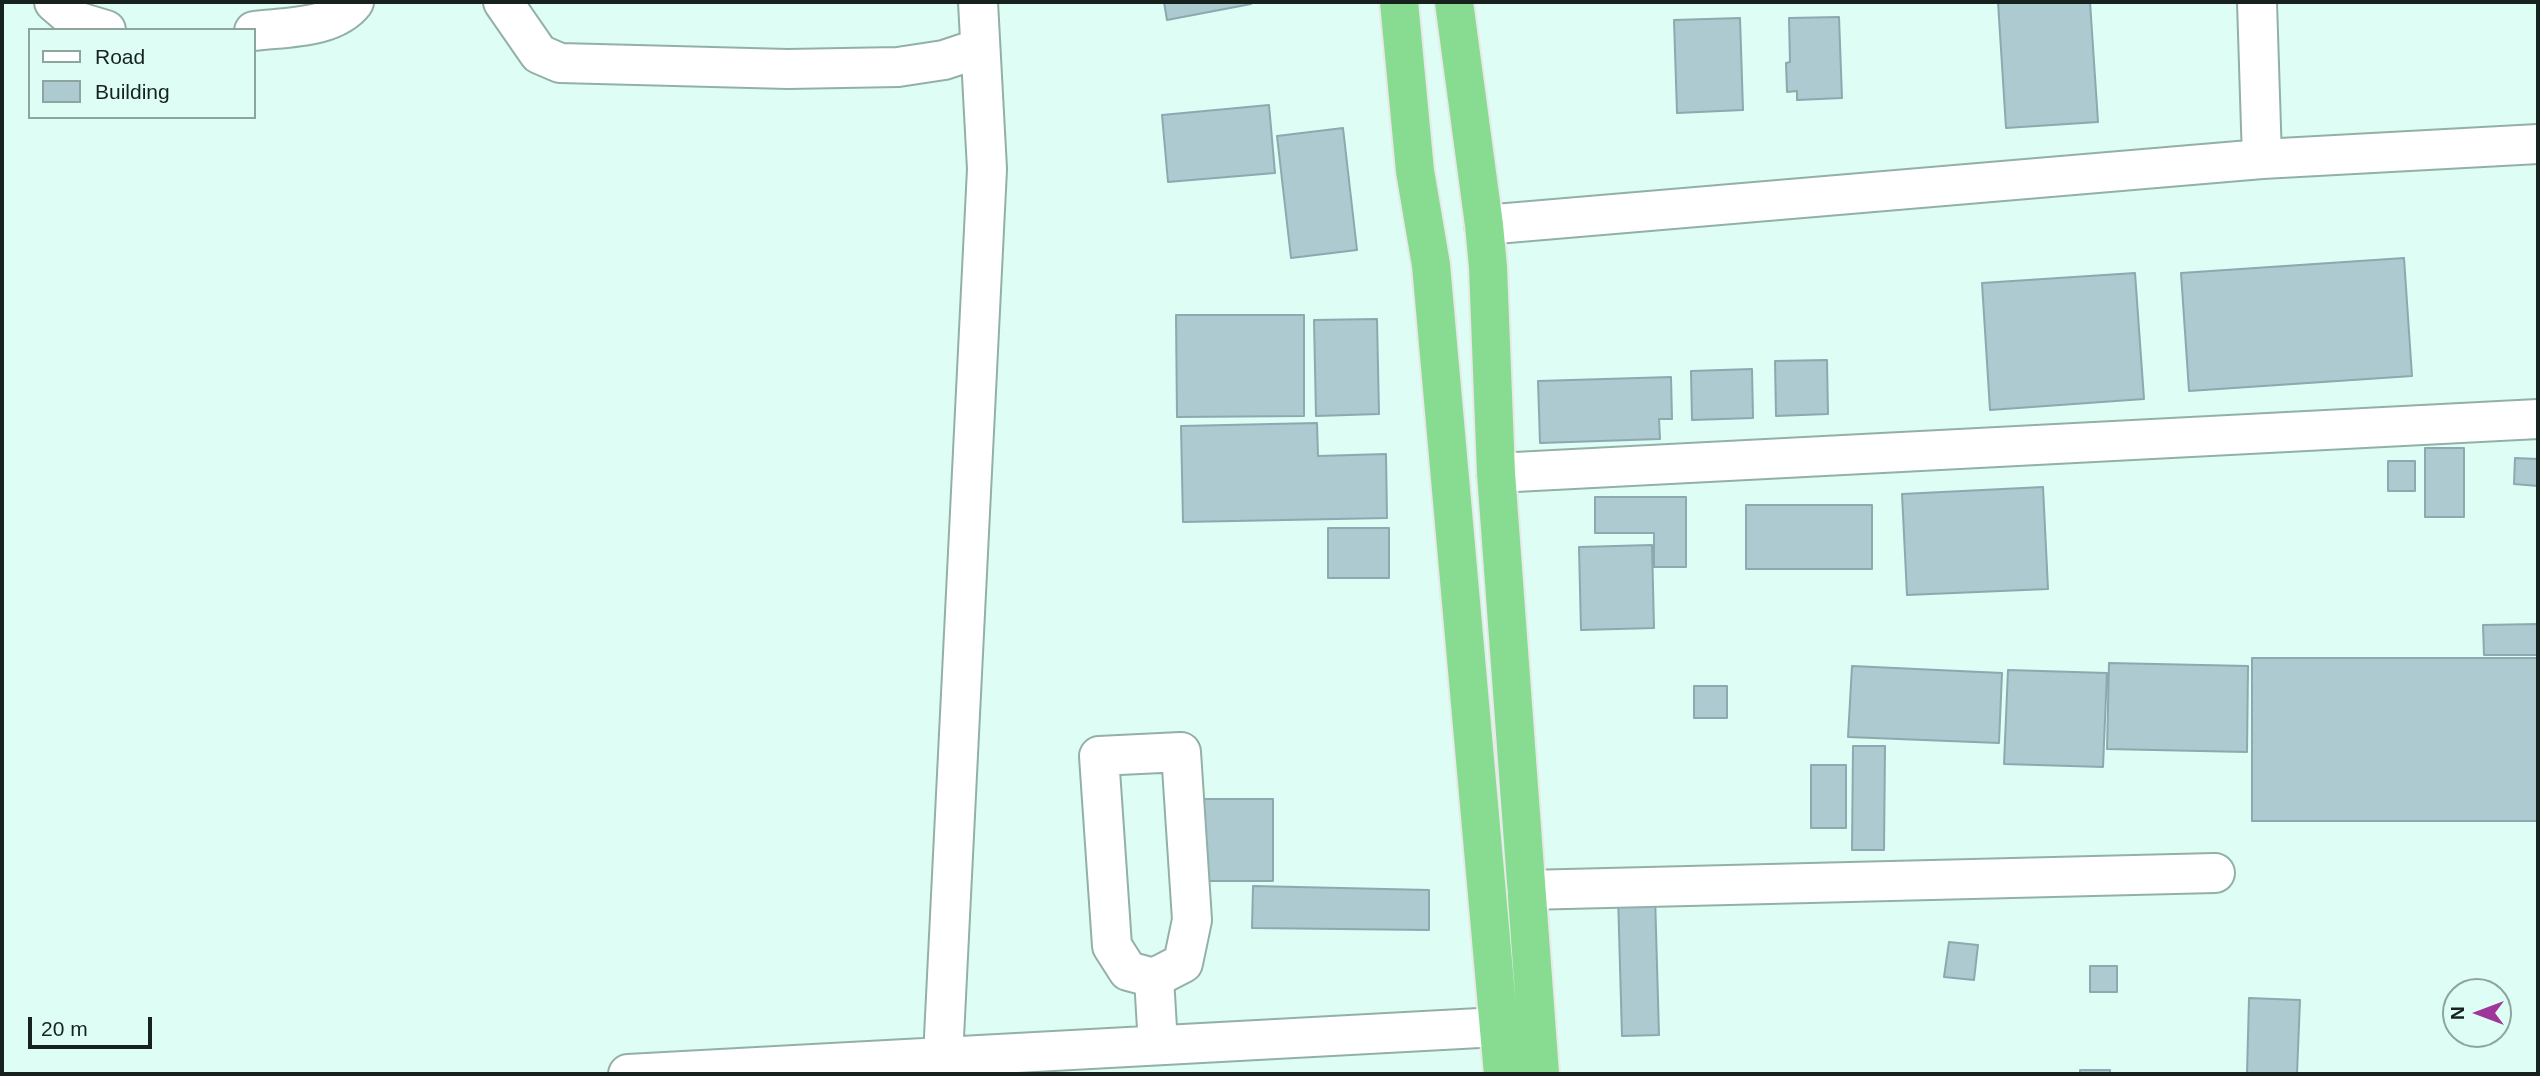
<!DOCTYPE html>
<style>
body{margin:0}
#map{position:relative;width:2540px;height:1076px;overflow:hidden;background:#defdf5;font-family:Helvetica,sans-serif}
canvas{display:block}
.frame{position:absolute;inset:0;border:4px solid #17221f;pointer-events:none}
.legend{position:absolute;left:28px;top:28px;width:228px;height:91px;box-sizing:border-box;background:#defdf5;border:2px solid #8ea59f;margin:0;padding:9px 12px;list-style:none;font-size:21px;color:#17221f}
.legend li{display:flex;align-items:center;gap:14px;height:35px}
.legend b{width:35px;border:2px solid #8ea59f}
.north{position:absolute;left:2442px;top:978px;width:70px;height:70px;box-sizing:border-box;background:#defdf5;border:2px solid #8ea59f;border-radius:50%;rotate:270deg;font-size:19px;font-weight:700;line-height:28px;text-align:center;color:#17221f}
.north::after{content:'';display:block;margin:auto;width:24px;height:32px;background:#9f379a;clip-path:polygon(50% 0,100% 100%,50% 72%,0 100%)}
.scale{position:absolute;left:28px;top:1017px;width:124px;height:32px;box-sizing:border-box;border:4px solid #17221f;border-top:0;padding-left:9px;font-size:21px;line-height:24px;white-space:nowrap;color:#17221f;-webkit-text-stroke:5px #defdf5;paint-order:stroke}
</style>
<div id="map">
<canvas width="2540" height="1076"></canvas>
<div class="frame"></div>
<ul class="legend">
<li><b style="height:9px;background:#fff"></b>Road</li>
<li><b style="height:19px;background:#accacf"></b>Building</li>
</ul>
<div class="north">N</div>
<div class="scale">20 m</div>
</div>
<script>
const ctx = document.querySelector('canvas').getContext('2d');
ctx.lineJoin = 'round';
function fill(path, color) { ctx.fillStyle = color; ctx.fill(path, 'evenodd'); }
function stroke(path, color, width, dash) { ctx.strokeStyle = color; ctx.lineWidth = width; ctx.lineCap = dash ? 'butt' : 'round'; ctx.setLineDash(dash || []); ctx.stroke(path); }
const building = new Path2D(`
 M 1164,2 L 1251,2 L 1251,4 L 1167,20 Z
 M 1998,2 L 2090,2 L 2098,122 L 2006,128 Z
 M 1839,17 L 1842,98 L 1797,100 L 1797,91 L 1787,92 L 1786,63 L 1790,62 L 1789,18 Z
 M 1740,18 L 1743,110 L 1677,113 L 1674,20 Z
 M 1269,105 L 1275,173 L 1168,182 L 1162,115 Z
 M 1343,128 L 1357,250 L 1291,258 L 1277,136 Z
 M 2404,258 L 2412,376 L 2189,391 L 2181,273 Z
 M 2135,273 L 2144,399 L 1990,410 L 1982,283 Z
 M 1176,315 L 1304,315 L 1304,416 L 1177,417 Z
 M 1377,319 L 1379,414 L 1316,416 L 1314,320 Z
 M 1827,360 L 1828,414 L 1776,416 L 1775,361 Z
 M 1752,369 L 1753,418 L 1692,420 L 1691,371 Z
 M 1671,377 L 1672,419 L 1659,419 L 1660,439 L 1540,443 L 1538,381 Z
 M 1317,423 L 1318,456 L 1386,454 L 1387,518 L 1183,522 L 1181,426 Z
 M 2425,448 L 2464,448 L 2464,517 L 2425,517 Z
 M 2515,458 L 2538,459 L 2538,486 L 2514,484 Z
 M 2388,461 L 2415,461 L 2415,491 L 2388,491 Z
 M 2043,487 L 2048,589 L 1907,595 L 1902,494 Z
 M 1595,497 L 1686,497 L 1686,567 L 1654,567 L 1654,533 L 1595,533 Z
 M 1746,505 L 1872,505 L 1872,569 L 1746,569 Z
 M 1328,528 L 1389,528 L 1389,578 L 1328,578 Z
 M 1652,545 L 1654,628 L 1581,630 L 1579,547 Z
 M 2538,624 L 2538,655 L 2484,655 L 2483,625 Z
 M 2252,658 L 2538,658 L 2538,821 L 2252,821 Z
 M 2109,663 L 2248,666 L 2247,752 L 2107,749 Z
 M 1852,666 L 2002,673 L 1999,743 L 1848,737 Z
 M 2008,670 L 2107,673 L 2103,767 L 2004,764 Z
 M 1694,686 L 1727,686 L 1727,718 L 1694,718 Z
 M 1853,746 L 1885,746 L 1884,850 L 1852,850 Z
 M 1811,765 L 1846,765 L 1846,828 L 1811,828 Z
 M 1202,799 L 1273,799 L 1273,881 L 1202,881 Z
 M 1253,886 L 1429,890 L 1429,930 L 1252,928 Z
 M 1655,895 L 1659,1035 L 1622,1036 L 1618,896 Z
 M 1949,942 L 1978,945 L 1974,980 L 1944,977 Z
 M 2090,966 L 2117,966 L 2117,992 L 2090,992 Z
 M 2249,998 L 2300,1000 L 2297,1074 L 2247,1074 Z
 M 2080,1070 L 2110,1070 L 2110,1074 L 2080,1074 Z`);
const minor = new Path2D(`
 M 54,2 L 76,21 L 106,30
 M 503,2 L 539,54 L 560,63 L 788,69 L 898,67 L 944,60 L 980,48
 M 2257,2 L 2262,159
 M 254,31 C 285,27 333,29 354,2
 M 1484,225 L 2262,159 L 2538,144
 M 1496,473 L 2538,419
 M 1526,890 L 2215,873
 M 1154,978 L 1183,963 L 1192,920 L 1181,752 L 1099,756 L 1112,946 L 1128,971 L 1154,978 L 1158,1045
 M 943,1057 L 987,169 L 978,2
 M 628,1074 L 1498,1027`);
const highway = new Path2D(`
 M 1399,2 L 1415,171 L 1431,265 L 1503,1074
 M 1454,2 L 1484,225 L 1488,267 L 1496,473 L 1540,1074`);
fill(building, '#accacf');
stroke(building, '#8ba9ae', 2);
stroke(minor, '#93b0a8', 42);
stroke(highway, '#e8e9e9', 42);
stroke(minor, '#fff', 38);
stroke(highway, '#88dc92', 38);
</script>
